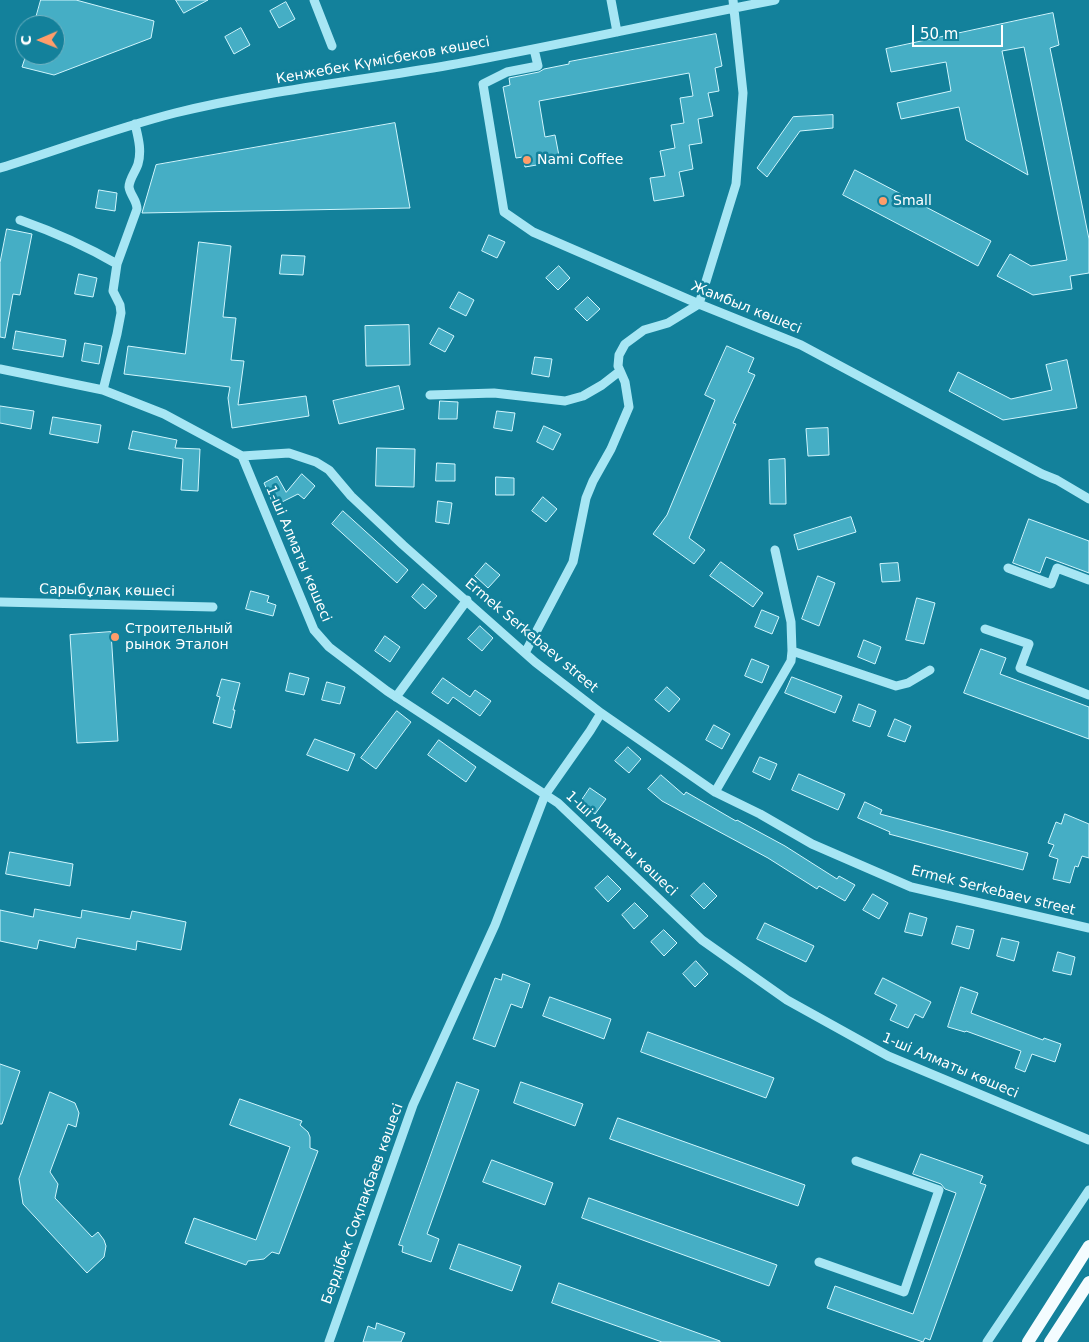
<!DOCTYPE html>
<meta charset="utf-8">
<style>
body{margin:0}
#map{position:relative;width:1089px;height:1342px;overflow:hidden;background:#13819b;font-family:"DejaVu Sans",sans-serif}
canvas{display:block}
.north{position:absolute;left:15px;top:15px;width:50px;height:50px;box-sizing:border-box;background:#13819b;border:1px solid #71b3c3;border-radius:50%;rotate:269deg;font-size:14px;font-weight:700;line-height:20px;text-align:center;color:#fff}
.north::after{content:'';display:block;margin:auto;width:18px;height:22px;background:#ff9d6a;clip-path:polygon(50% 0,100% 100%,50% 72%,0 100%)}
.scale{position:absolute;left:912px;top:25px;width:91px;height:22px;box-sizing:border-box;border:2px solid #fff;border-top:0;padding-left:6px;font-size:15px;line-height:18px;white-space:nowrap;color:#fff;-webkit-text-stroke:4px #13819b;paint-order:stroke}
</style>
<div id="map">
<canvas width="1089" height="1342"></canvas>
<div class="north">С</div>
<div class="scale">50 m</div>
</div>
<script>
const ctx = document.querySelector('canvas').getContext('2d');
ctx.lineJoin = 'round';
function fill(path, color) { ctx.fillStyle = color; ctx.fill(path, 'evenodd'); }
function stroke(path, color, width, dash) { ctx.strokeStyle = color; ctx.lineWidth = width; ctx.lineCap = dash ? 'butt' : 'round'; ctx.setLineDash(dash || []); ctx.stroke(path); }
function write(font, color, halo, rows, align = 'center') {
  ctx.font = font + ' "DejaVu Sans",sans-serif'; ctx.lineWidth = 5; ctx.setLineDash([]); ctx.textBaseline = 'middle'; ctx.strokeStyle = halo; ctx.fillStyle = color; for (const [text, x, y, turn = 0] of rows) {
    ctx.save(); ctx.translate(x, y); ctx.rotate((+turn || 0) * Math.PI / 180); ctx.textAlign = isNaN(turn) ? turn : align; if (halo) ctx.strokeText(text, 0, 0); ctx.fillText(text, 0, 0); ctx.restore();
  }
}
const building = new Path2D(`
 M 41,0 L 76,0 L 154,21 L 151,38 L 54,75 L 22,67 L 26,55 L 55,55 L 55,25 L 34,25 Z
 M 176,0 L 208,0 L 184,13 Z
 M 286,2 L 295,19 L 279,28 L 270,11 Z
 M 1053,13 L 1059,45 L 1050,48 L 1089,239 L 1089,273 L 1070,276 L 1072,289 L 1033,295 L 997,276 L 1010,254 L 1031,266 L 1067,260 L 1024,47 L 1002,51 L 1028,175 L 966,140 L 959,107 L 901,119 L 897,103 L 951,91 L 946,62 L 891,72 L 886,49 Z
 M 241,28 L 250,45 L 234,54 L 225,37 Z
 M 716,34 L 722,66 L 715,68 L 719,91 L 708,93 L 713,116 L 698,119 L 702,143 L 689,145 L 693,169 L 679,172 L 684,196 L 654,201 L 650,178 L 665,176 L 660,151 L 675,148 L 671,125 L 684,123 L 680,98 L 693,96 L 689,73 L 539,101 L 545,137 L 555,135 L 560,161 L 525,167 L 523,157 L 516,158 L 503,87 L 510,85 L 509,78 L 539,72 L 544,69 L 569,64 L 569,62 Z
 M 833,115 L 833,128 L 800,131 L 767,177 L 757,168 L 793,117 Z
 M 395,123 L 410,208 L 142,213 L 156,165 Z
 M 855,170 L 991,241 L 978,266 L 843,195 Z
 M 99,190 L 117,193 L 115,211 L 96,208 Z
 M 7,229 L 32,234 L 20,295 L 13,294 L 5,338 L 0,337 L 0,263 Z
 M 489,235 L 505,242 L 497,258 L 482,251 Z
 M 199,242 L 231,246 L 223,317 L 236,318 L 231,360 L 244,361 L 238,405 L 306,396 L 309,416 L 232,428 L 228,398 L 230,387 L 124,374 L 128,346 L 185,354 Z
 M 282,255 L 305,256 L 303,275 L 280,274 Z
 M 559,266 L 570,278 L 558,290 L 546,278 Z
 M 79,274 L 97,278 L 93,297 L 75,294 Z
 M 459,292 L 474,300 L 466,316 L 450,308 Z
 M 588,297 L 600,309 L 587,321 L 575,309 Z
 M 409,325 L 410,365 L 366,366 L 365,326 Z
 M 439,328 L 454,336 L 445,352 L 430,344 Z
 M 16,331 L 66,340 L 63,357 L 13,349 Z
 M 85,343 L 102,346 L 99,364 L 82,361 Z
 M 727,346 L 754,358 L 748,372 L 755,375 L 733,423 L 736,424 L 689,538 L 705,550 L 694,564 L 653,534 L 667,515 L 715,400 L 705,395 Z
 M 535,357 L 552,359 L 549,377 L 532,374 Z
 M 1067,360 L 1077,408 L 1003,420 L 949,391 L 958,372 L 1011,399 L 1052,390 L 1046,365 Z
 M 399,386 L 404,409 L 339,424 L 333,401 Z
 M 440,401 L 458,402 L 457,419 L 439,419 Z
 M 0,406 L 34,411 L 31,429 L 0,423 Z
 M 497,411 L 515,413 L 512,431 L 494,428 Z
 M 53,417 L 101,425 L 98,443 L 50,434 Z
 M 544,426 L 561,434 L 553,450 L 537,442 Z
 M 828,428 L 829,455 L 808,456 L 806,429 Z
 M 133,431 L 177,440 L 175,448 L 200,449 L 198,491 L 181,490 L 183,459 L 129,449 Z
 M 377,448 L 415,449 L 414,487 L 376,486 Z
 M 785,459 L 786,504 L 770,504 L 769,460 Z
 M 437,463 L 455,464 L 455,481 L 436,481 Z
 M 302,474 L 315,486 L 304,499 L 298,494 L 274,506 L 264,483 L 277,476 L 286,492 Z
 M 496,477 L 514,478 L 514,495 L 496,495 Z
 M 543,497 L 557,509 L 546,522 L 532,511 Z
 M 438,501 L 452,503 L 449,524 L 436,522 Z
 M 343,511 L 408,570 L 397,583 L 332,524 Z
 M 851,517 L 856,532 L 798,550 L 794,535 Z
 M 1029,519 L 1089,541 L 1089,573 L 1046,557 L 1040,573 L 1013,563 Z
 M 721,562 L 763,593 L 753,607 L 710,576 Z
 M 486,563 L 500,575 L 488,588 L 475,576 Z
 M 898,563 L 900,581 L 882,582 L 880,564 Z
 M 818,576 L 835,583 L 819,626 L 802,619 Z
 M 423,584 L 437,596 L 425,609 L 412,597 Z
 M 251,591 L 269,596 L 267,602 L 276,605 L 273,616 L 246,609 Z
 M 917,598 L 935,603 L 924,644 L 906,640 Z
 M 762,610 L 779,617 L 772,634 L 755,627 Z
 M 480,626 L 493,638 L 482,651 L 468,639 Z
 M 111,632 L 118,741 L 77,743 L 70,635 Z
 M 385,636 L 400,647 L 390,662 L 375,651 Z
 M 864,640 L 881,647 L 875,664 L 858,657 Z
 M 981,649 L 1006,658 L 1000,674 L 1089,707 L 1089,739 L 964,693 Z
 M 752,659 L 769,666 L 762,683 L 745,676 Z
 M 290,673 L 309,678 L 304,695 L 286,691 Z
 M 792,677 L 842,696 L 835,713 L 785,693 Z
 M 443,678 L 470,697 L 475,690 L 491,701 L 480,716 L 453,697 L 448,704 L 432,693 Z
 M 222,679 L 240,683 L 233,710 L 235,710 L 231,728 L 213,723 L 220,697 L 217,696 Z
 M 327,682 L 345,687 L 340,704 L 322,700 Z
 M 667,687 L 680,699 L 669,712 L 655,700 Z
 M 859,704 L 876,711 L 870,727 L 853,721 Z
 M 397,711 L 411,722 L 376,769 L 361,758 Z
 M 895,719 L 911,726 L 905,742 L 888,736 Z
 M 714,725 L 730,734 L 722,749 L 706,740 Z
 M 315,739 L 355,754 L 348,771 L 307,755 Z
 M 439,740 L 476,767 L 466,782 L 428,755 Z
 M 628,747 L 641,759 L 629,773 L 615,761 Z
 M 760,757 L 777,764 L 770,780 L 753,772 Z
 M 799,774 L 845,794 L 838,810 L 792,790 Z
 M 661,775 L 684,795 L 686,792 L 736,821 L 737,820 L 785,846 L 837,879 L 839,876 L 855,885 L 845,901 L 819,886 L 817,889 L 768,858 L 662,801 L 648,789 Z
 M 590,788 L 606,799 L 595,814 L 580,803 Z
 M 865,802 L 882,810 L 880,814 L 1028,853 L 1023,870 L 889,834 L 890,832 L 858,818 Z
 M 1065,814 L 1089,824 L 1089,858 L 1082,856 L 1078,867 L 1075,866 L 1070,883 L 1053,879 L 1058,859 L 1049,856 L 1054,845 L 1048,843 L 1056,822 L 1061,824 Z
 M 10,852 L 73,864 L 70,886 L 6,874 Z
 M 608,876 L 621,889 L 608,902 L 595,888 Z
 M 704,883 L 717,896 L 704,909 L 691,896 Z
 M 873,894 L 888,903 L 879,919 L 863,910 Z
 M 635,903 L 648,916 L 634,929 L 622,915 Z
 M 35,909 L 81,918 L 82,910 L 130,919 L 132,911 L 186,922 L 181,950 L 137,941 L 136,950 L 77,938 L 75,948 L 39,940 L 37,949 L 0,941 L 0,910 L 33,917 Z
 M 910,913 L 927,918 L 922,936 L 905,932 Z
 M 765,923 L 814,946 L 806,962 L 757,939 Z
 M 957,926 L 974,930 L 969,949 L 952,944 Z
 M 664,930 L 677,943 L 664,956 L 651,942 Z
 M 1002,938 L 1019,942 L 1014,961 L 997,956 Z
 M 1058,952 L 1075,957 L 1071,975 L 1053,971 Z
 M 696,961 L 708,974 L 695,987 L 683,974 Z
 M 503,974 L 530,984 L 522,1008 L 511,1004 L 495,1047 L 473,1039 L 495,978 L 501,980 Z
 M 883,978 L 931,1002 L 923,1018 L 915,1014 L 908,1028 L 890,1020 L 897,1005 L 875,994 Z
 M 961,987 L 978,993 L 971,1013 L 1043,1040 L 1044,1038 L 1061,1044 L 1055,1062 L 1032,1054 L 1025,1072 L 1015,1068 L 1021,1051 L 966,1031 L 965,1032 L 948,1027 Z
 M 550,997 L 611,1019 L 604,1039 L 543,1016 Z
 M 648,1032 L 774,1078 L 766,1098 L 641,1052 Z
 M 0,1064 L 20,1071 L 2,1124 L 0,1124 Z
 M 457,1082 L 479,1090 L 427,1234 L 439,1239 L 431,1262 L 402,1252 L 403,1246 L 399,1245 Z
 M 521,1082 L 583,1104 L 575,1126 L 514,1103 Z
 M 50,1092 L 75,1103 L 79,1113 L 76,1127 L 68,1124 L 50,1172 L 58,1184 L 55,1198 L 92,1237 L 98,1232 L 104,1240 L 106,1246 L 104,1257 L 87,1273 L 23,1204 L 19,1179 Z
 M 240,1099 L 302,1121 L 300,1125 L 308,1132 L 310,1137 L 310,1148 L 318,1151 L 279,1254 L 272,1252 L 264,1259 L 248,1261 L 246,1265 L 185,1243 L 194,1218 L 256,1240 L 290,1147 L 230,1125 Z
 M 618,1118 L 805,1185 L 798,1206 L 610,1139 Z
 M 921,1154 L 983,1176 L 980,1183 L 986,1185 L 930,1340 L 925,1338 L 923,1342 L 827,1308 L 835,1286 L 913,1314 L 956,1193 L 945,1189 L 941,1184 L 913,1174 Z
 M 492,1160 L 553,1183 L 545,1205 L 483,1182 Z
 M 589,1198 L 777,1265 L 769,1286 L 582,1218 Z
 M 459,1244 L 521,1266 L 512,1291 L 450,1269 Z
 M 559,1283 L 720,1341 L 720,1342 L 662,1342 L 552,1303 Z
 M 377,1323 L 405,1333 L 401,1342 L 363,1342 L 368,1326 L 375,1329 Z`);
const minor = new Path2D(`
 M 314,0 L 332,46
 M 611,0 L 617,32
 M 534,49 L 538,66 L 507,72 L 483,84 L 504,212 L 533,232 L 699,304 L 801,345 L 1042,474 L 1057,480 L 1089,499
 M 0,168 C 58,150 116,128 175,113 C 265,91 358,81 450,65 C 559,45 666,21 775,0
 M 20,220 C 54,232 86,246 117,264 L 113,291 L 120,305 L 121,313 L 117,334 L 103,390
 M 117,264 L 137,209 C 137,200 130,195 129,187 C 129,179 136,171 138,164 C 142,150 138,137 135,124
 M 0,369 L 103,390 L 164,414 L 242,456 L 289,453 L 316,462 L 329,470 L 351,496 L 403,545 L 535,662 L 601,713 L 715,792 L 760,814 L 812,844 L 911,887 L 1089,928
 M 430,395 L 494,393 L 565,401 L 583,396 L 602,385 L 620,371
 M 242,456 L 314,630 L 329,647 L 387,691 L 558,803 L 702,940 L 787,1000 L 888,1056 L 1089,1140
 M 775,550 L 791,622 L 792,651 L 896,686 L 908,683 L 930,670
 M 1008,568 L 1051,584 L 1057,568 L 1089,580
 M 0,602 L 213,607
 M 985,629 L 1029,644 L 1020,668 L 1089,695
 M 525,653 L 573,562 L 586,498 L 593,481 L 611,449 L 629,407 L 625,382 L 618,366 L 619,355 L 625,344 L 644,330 L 668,323 L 699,304 L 736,184 L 743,93 L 733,0
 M 396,697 L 467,600
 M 715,792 L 791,661 L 792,651
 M 819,1262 L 904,1292 L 939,1190 L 856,1161
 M 329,1342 L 413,1105 L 495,925 L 545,795 L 590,731 L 601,713
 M 987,1342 L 1089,1190`);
const major = new Path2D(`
 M 1028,1342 L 1089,1246
 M 1050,1342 L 1089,1282`);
const markers = [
 [527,160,5,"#ff9d6a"],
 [883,201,5,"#ff9d6a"],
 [115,637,5,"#ff9d6a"]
];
const streetNames = [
 ["Кенжебек Күмісбеков көшесі",383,61,-10],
 ["Жамбыл көшесі",746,308,22],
 ["1-ші Алматы көшесі",298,554,67],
 ["Сарыбұлақ көшесі",107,591,1],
 ["Ermek Serkebaev street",531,636,40],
 ["1-ші Алматы көшесі",621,844,43],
 ["Ermek Serkebaev street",993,891,14],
 ["1-ші Алматы көшесі",950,1066,23],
 ["Бердібек Соқпақбаев көшесі",363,1204,-70]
];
const poiNames = [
 ["Nami Coffee",537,160],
 ["Small",893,201],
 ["Строительный",125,629],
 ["рынок Эталон",125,645]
];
fill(building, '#45aec5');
stroke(building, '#d0f5fd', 1);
stroke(minor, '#a7e6f4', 9);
stroke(major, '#f4fcff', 12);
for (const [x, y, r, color] of markers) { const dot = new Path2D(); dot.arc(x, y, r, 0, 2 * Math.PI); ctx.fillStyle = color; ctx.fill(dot); stroke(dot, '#13819b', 2); }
write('14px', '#fff', '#13819b', streetNames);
write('14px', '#fff', '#13819b', poiNames, 'left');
</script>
